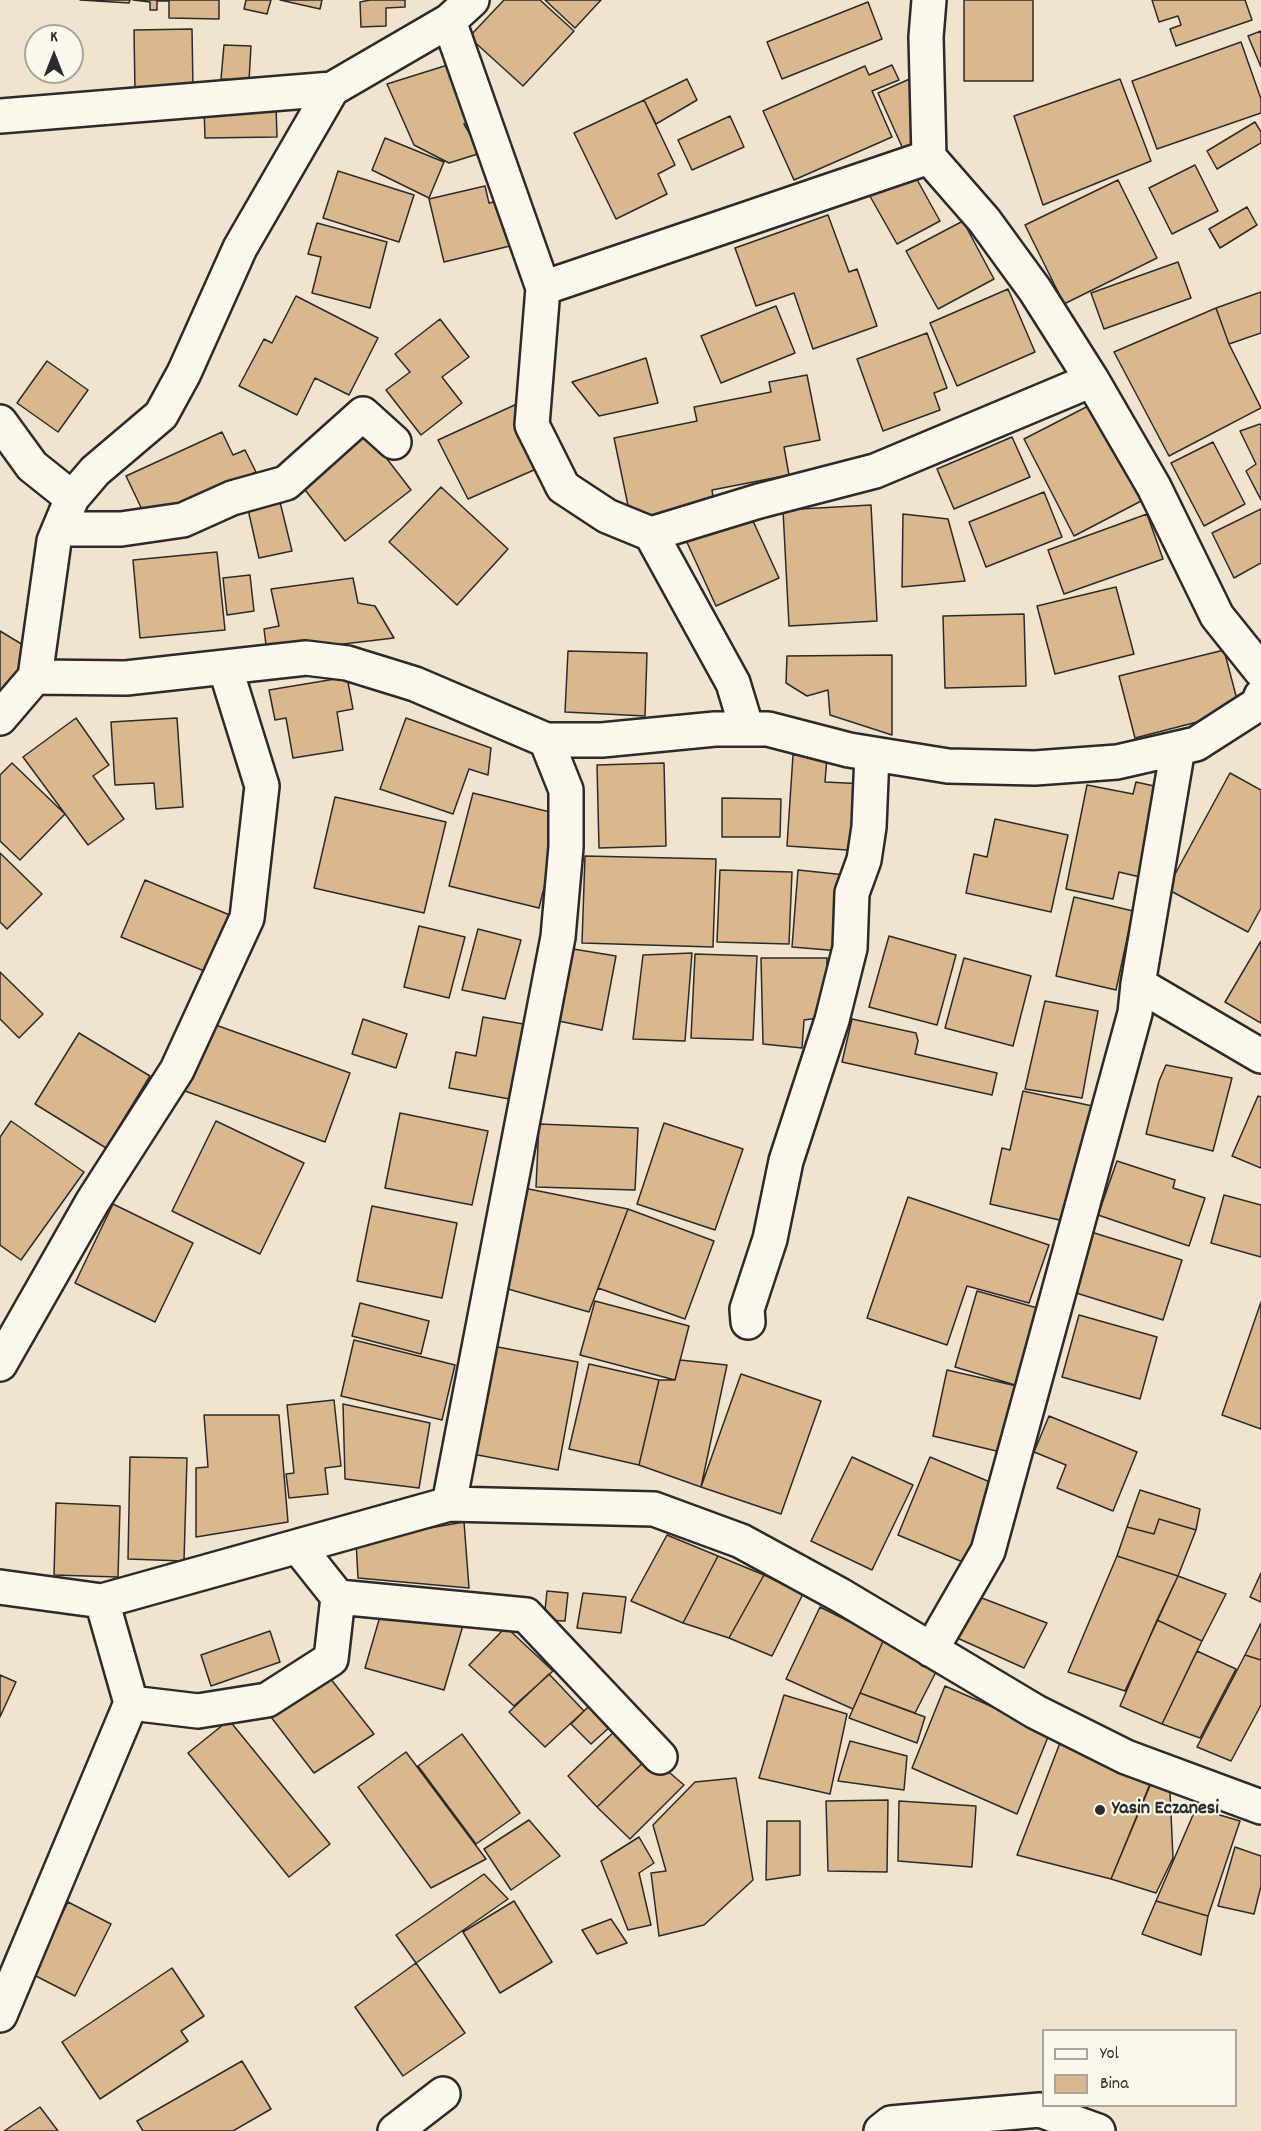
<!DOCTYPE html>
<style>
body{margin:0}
#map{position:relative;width:1261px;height:2131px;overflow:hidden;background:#f1e4cf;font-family:Dekko,sans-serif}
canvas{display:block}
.legend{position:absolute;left:1042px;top:2029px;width:195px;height:78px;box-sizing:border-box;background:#fbf7ec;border:2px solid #a8a59f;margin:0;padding:8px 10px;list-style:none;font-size:18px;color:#2b2b2b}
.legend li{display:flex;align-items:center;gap:12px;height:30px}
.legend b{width:30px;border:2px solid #a8a59f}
.north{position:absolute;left:24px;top:24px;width:60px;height:60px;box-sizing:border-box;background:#fbf7ec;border:2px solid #a8a59f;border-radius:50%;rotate:0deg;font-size:16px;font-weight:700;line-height:24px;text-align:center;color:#2b2b2b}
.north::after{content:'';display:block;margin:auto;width:21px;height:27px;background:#2b2b2b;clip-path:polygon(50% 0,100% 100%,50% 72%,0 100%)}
</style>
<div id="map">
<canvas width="1261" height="2131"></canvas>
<ul class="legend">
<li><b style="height:8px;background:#fbf7ec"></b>Yol</li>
<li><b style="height:16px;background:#dab78c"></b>Bina</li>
</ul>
<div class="north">K</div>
</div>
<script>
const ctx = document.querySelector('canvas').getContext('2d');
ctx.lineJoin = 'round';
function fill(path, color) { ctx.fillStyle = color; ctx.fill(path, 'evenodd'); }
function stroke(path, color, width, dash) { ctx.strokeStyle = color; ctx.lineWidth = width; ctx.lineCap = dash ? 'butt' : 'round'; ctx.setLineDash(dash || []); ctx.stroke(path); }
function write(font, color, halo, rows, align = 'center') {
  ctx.font = font + ' Dekko,sans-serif'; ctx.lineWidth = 4.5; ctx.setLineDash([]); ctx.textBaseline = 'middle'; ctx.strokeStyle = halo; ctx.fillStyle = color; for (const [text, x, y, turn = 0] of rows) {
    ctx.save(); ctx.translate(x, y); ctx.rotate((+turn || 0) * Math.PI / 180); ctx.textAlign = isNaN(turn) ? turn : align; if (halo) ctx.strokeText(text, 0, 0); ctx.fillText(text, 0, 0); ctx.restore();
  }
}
const building = new Path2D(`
 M 80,0 L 130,0 L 129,3 Z
 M 133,0 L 219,0 L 219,19 L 169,18 L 169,1 L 157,1 L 157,10 L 150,10 L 150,2 Z
 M 246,0 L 271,0 L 267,14 L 244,9 Z
 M 280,0 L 322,0 L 320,9 Z
 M 370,0 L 405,0 L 405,7 L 386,8 L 386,26 L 361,27 L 360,2 Z
 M 504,0 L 540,0 L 574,31 L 523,86 L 469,37 Z
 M 545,0 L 601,0 L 575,28 Z
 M 964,0 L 1033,0 L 1033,81 L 964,81 Z
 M 1152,0 L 1245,0 L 1252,20 L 1176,46 L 1170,29 L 1181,25 L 1178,16 L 1159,22 Z
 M 868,2 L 882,39 L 782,79 L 767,42 Z
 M 192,29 L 193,90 L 135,91 L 134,30 Z
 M 1261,31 L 1261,67 L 1248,36 Z
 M 1241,42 L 1261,99 L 1261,113 L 1157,149 L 1132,81 Z
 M 224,45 L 251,46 L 249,81 L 221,79 Z
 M 454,63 L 473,121 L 464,124 L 481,153 L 449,163 L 414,145 L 387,84 Z
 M 892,65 L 899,80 L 872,91 L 892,137 L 794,180 L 763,111 L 865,66 L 869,75 Z
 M 921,74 L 930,138 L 903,149 L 878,93 Z
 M 687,79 L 697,100 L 656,124 L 644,100 Z
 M 1120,79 L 1151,161 L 1043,205 L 1014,116 Z
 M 644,100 L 675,165 L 658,174 L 667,194 L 616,219 L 574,133 Z
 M 276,106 L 277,137 L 205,138 L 204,108 Z
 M 730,116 L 744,147 L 692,170 L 678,140 Z
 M 1255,122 L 1261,132 L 1261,143 L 1217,169 L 1207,151 Z
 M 385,138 L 444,162 L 429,198 L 372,170 Z
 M 1195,165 L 1218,211 L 1172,234 L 1149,188 Z
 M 910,167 L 940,221 L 897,244 L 867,191 Z
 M 338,171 L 414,195 L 399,242 L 323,218 Z
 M 1118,180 L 1157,258 L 1064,304 L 1025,225 Z
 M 485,186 L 489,203 L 503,200 L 514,245 L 444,262 L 429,199 Z
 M 1247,207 L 1257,225 L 1220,248 L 1209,229 Z
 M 828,215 L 849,272 L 857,269 L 877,326 L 813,349 L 794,293 L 756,306 L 735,248 Z
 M 963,221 L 994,279 L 938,309 L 906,251 Z
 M 317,223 L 387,242 L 370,308 L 312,293 L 321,257 L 308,254 Z
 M 1178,262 L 1191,298 L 1104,329 L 1091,293 Z
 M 1008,289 L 1035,352 L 957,386 L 930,323 Z
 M 1261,292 L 1261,333 L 1229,344 L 1216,308 Z
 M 296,296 L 378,338 L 349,395 L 315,378 L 297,415 L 239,386 L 264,339 L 272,343 Z
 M 776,306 L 795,353 L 721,383 L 701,336 Z
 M 1216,308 L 1229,344 L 1261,408 L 1169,456 L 1114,352 Z
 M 440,319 L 469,357 L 442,377 L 462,403 L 421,435 L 386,390 L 410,372 L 395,354 Z
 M 927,333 L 947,388 L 934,393 L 940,410 L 883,431 L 857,359 Z
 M 646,358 L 658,403 L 599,416 L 572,382 Z
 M 47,361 L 88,390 L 58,432 L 17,403 Z
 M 807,375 L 820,440 L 784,447 L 789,475 L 712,490 L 714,503 L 631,520 L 614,438 L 697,421 L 694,407 L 771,392 L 769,382 Z
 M 1096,402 L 1145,499 L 1074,536 L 1024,439 Z
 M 519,403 L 543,466 L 468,499 L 438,440 Z
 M 1260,424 L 1261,426 L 1261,500 L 1246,471 L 1256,464 L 1240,431 Z
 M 364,429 L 411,490 L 345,541 L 298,481 Z
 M 222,432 L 233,455 L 245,450 L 256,472 L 148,522 L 126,476 Z
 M 1012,437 L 1030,477 L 954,509 L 937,469 Z
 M 1213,442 L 1245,504 L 1204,526 L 1171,463 Z
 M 441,487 L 508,549 L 457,605 L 389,542 Z
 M 1044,492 L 1062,537 L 986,567 L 969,522 Z
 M 279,498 L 292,551 L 259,558 L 247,505 Z
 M 871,505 L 877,621 L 789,626 L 783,510 Z
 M 1261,509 L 1261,563 L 1234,578 L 1212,533 Z
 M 748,510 L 779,578 L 716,606 L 685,538 Z
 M 903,514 L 948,519 L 965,581 L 902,587 Z
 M 1147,514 L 1163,559 L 1064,594 L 1048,550 Z
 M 217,552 L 225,630 L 140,638 L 133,560 Z
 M 250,575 L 254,611 L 227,615 L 223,578 Z
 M 353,578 L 358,603 L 375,606 L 394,638 L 267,653 L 264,629 L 279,626 L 271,589 Z
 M 1116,587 L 1134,654 L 1055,674 L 1037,606 Z
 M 1024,614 L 1026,686 L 945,688 L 943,616 Z
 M 0,631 L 33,651 L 0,707 Z
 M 1224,650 L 1240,711 L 1135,738 L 1119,676 Z
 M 568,651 L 647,653 L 645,716 L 565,712 Z
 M 892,655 L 892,735 L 830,715 L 828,690 L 807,696 L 786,683 L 787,656 Z
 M 347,677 L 353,709 L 337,712 L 343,750 L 293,758 L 286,718 L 275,720 L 269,690 Z
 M 76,718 L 109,765 L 93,776 L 124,819 L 88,845 L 23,757 Z
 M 177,718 L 183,807 L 156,809 L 154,783 L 115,785 L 111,722 Z
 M 406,718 L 491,748 L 488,775 L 469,769 L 453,814 L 380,789 Z
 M 793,755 L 827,757 L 825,782 L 866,784 L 862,851 L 787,846 Z
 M 12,763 L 65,814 L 20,860 L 0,841 L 0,775 Z
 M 664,763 L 666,846 L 599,848 L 597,765 Z
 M 1230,773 L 1261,790 L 1261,908 L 1248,932 L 1167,889 Z
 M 1136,782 L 1163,788 L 1144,878 L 1119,872 L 1113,899 L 1066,889 L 1087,785 L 1133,794 Z
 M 473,793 L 562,815 L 539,908 L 449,886 Z
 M 335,797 L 446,822 L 424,913 L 314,888 Z
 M 722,798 L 781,799 L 780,837 L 722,837 Z
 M 995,819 L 1068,835 L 1051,912 L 966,893 L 974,854 L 987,857 Z
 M 0,853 L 42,894 L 7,929 L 0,922 Z
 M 585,856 L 716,859 L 713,947 L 582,943 Z
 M 720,870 L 792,872 L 789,944 L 717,942 Z
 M 798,870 L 846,875 L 840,951 L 792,947 Z
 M 145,880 L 237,918 L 214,975 L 121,937 Z
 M 1074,897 L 1133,911 L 1116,990 L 1056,976 Z
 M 419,926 L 465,937 L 449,998 L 404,987 Z
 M 478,929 L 521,940 L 505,999 L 462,990 Z
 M 889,936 L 956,955 L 937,1025 L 869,1007 Z
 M 1261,941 L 1261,1023 L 1225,1002 Z
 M 567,948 L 616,956 L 602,1030 L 554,1020 Z
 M 692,953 L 685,1041 L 633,1039 L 643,955 Z
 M 695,954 L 757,956 L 753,1040 L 691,1038 Z
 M 761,958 L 827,958 L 826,1017 L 804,1020 L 802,1048 L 763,1044 Z
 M 964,958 L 1031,976 L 1013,1046 L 945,1028 Z
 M 0,972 L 43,1014 L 19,1038 L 0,1019 Z
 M 1045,1001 L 1098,1011 L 1082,1098 L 1025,1089 Z
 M 483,1017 L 529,1025 L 515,1100 L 449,1088 L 456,1052 L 476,1056 Z
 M 363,1019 L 407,1034 L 396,1068 L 352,1054 Z
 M 852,1019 L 916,1033 L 918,1041 L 915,1054 L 997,1073 L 992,1095 L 842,1062 Z
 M 210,1023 L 350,1073 L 325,1142 L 185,1091 Z
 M 79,1033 L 150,1076 L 106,1148 L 35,1104 Z
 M 1166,1065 L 1232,1078 L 1213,1151 L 1146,1134 L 1159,1081 Z
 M 1023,1091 L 1097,1107 L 1068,1222 L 990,1204 L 1002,1148 L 1010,1150 Z
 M 1258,1096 L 1261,1097 L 1261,1168 L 1232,1156 Z
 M 400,1113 L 488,1131 L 472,1205 L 385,1188 Z
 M 11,1121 L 84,1172 L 21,1260 L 0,1245 L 0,1137 Z
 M 216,1121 L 304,1163 L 260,1254 L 172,1211 Z
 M 664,1123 L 743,1149 L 715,1230 L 637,1204 Z
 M 539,1124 L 638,1128 L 635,1190 L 536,1187 Z
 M 1117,1161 L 1175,1180 L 1173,1188 L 1205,1198 L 1189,1246 L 1098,1215 Z
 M 519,1187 L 628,1209 L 589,1312 L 501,1287 Z
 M 1224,1195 L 1261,1205 L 1261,1257 L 1211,1243 Z
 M 908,1197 L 1049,1245 L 1029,1303 L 967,1286 L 947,1345 L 867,1318 Z
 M 113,1204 L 193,1243 L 155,1322 L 75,1283 Z
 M 372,1206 L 457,1223 L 442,1298 L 357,1281 Z
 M 628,1209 L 714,1241 L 685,1319 L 598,1288 Z
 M 1091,1232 L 1182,1260 L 1163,1320 L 1073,1292 Z
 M 977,1291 L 1048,1311 L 1025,1388 L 955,1367 Z
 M 595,1301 L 689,1326 L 675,1380 L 580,1355 Z
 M 1261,1302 L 1261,1429 L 1222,1415 Z
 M 360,1303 L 429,1321 L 421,1354 L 352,1336 Z
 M 1079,1315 L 1157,1337 L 1140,1399 L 1062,1377 Z
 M 354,1340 L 455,1365 L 442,1420 L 341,1396 Z
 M 487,1345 L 578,1362 L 558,1470 L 467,1453 Z
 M 680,1360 L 727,1365 L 701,1487 L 639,1465 L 659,1380 L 675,1380 Z
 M 589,1364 L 659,1380 L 639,1465 L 569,1449 Z
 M 947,1370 L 1021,1387 L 1005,1453 L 933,1436 Z
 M 741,1374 L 821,1401 L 781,1514 L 701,1487 Z
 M 334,1400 L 341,1466 L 325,1468 L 328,1494 L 289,1498 L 286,1474 L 294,1473 L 287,1405 Z
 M 343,1404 L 430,1423 L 419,1488 L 345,1479 Z
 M 204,1415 L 279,1415 L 288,1522 L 196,1537 L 196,1468 L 208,1467 Z
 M 1049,1416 L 1137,1452 L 1113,1511 L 1057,1488 L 1066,1465 L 1034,1452 Z
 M 130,1457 L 187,1458 L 184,1561 L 128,1559 Z
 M 852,1457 L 913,1485 L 872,1570 L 811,1541 Z
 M 930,1457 L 1002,1487 L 970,1565 L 898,1535 Z
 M 1140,1490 L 1200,1509 L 1196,1530 L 1159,1519 L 1154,1534 L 1127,1527 Z
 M 56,1503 L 120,1506 L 118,1577 L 54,1575 Z
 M 1159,1519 L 1196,1530 L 1178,1576 L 1117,1556 L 1127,1527 L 1154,1534 Z
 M 464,1522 L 469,1588 L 358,1578 L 356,1541 Z
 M 667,1535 L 718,1556 L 683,1623 L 631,1601 Z
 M 718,1556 L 764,1575 L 729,1638 L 683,1623 Z
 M 1117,1556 L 1178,1576 L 1125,1691 L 1068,1672 Z
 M 1261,1573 L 1261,1602 L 1250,1597 Z
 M 764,1575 L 803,1594 L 772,1656 L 729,1638 Z
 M 1178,1576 L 1226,1594 L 1202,1641 L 1157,1620 Z
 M 547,1591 L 568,1593 L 565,1621 L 544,1620 Z
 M 583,1593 L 626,1597 L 621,1633 L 577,1628 Z
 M 974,1595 L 1047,1623 L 1024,1668 L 955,1637 Z
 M 383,1606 L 466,1615 L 444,1690 L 365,1668 Z
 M 820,1607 L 884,1639 L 853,1709 L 786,1679 Z
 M 1157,1620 L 1202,1641 L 1162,1724 L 1120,1706 Z
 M 1261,1623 L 1261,1660 L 1245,1655 Z
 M 506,1627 L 553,1671 L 514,1706 L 469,1665 Z
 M 270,1631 L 280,1662 L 211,1686 L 201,1655 Z
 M 884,1639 L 939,1666 L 915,1713 L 860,1693 Z
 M 1197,1651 L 1236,1669 L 1200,1738 L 1162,1724 Z
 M 1245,1655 L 1261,1660 L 1261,1705 L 1231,1761 L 1197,1747 Z
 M 549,1674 L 584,1711 L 545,1747 L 509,1712 Z
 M 0,1675 L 16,1682 L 0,1717 Z
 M 330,1678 L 374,1734 L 314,1773 L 271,1717 Z
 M 945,1686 L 1050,1732 L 1017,1814 L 912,1768 Z
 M 860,1693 L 925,1717 L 917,1743 L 849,1718 Z
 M 784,1695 L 847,1714 L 830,1794 L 759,1778 Z
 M 592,1703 L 612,1725 L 591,1744 L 571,1724 Z
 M 229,1720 L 330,1844 L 289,1877 L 188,1753 Z
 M 619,1727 L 650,1756 L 597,1807 L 568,1776 Z
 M 462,1734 L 520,1813 L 476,1844 L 418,1766 Z
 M 1063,1735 L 1154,1776 L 1111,1879 L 1017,1855 Z
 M 850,1741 L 907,1756 L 904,1790 L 838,1781 Z
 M 406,1752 L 486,1859 L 431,1888 L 358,1787 Z
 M 650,1756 L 684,1785 L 630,1839 L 597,1807 Z
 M 736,1778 L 753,1880 L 704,1925 L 659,1936 L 651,1873 L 666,1871 L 653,1825 L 695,1782 Z
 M 1150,1784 L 1170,1792 L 1173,1858 L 1156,1893 L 1111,1879 Z
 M 888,1800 L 887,1872 L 828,1871 L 826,1801 Z
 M 899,1801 L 976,1806 L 972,1867 L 898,1861 Z
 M 1196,1808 L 1240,1821 L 1208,1916 L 1156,1901 Z
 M 529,1820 L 560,1856 L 511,1890 L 484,1849 Z
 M 767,1821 L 800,1821 L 800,1875 L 766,1880 Z
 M 639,1837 L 654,1863 L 639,1873 L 651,1925 L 628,1930 L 601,1861 Z
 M 1235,1847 L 1261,1856 L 1261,1886 L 1254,1914 L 1218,1906 Z
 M 484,1874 L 508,1899 L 416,1963 L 396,1935 Z
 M 514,1901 L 552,1962 L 500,1993 L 463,1932 Z
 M 1156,1901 L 1208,1916 L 1201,1955 L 1142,1934 Z
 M 68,1902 L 111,1924 L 75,1996 L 32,1974 Z
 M 611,1919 L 627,1943 L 597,1954 L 582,1930 Z
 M 416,1963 L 465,2033 L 403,2076 L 355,2007 Z
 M 172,1968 L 204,2016 L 181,2031 L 188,2041 L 100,2099 L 62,2042 Z
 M 242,2061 L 271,2109 L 233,2131 L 143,2131 L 137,2121 Z
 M 40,2107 L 58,2131 L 4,2131 Z`);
const minor = new Path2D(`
 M 929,0 L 926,37 L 929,157 L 984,220 L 1035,290 L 1092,380 L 1154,487 L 1217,616 L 1261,671
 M 449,21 L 543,288 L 532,425 L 563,487 L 607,516 L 651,534 L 759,501 L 875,471 L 1092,380
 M 0,116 L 332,89 L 449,21 L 472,0
 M 543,288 L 929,157
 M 0,422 L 32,466 L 72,498
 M 59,529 L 121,529 L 183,520 L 232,498 L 286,483 L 363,414 L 394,442
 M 651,534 L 733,683 L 747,729
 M 35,677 L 126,678 L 306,658 L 347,663 L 415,684 L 546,740 L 602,740 L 715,729 L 768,729 L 849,750 L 948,766 L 1035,768 L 1117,762 L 1196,744 L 1258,704 L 1261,696
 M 0,718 L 35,677 L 54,541 L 72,498 L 95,471 L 161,415 L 184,373 L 240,248 L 332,89
 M 1138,984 L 1261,1056
 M 748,1322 L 747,1309 L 770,1239 L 786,1161 L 832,1020 L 850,948 L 852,893 L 864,860 L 869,827 L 872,754
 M 0,1364 L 93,1201 L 177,1070 L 247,918 L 262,786 L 225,667
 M 449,1504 L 558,937 L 566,847 L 566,790 L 546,740
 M 299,1548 L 338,1597 L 526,1615 L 660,1757
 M 0,1587 L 102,1601 L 449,1504 L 654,1509 L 741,1541 L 840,1595 L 1036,1712 L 1126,1757 L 1261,1807
 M 931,1650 L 988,1551 L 1135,1013 L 1138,984 L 1178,748
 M 131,1703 L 198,1711 L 267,1700 L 331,1659 L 338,1597
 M 0,2015 L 131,1703 L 102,1601
 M 395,2131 L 443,2094
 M 881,2131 L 891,2123 L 1040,2110 L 1098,2131`);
const markers = [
 [1100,1810,6,"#2b2b2b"]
];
const poiNames = [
 ["Yasin Eczanesi",1112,1810]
];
fill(building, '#dab78c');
stroke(building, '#2b2b2b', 1.5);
stroke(minor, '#2b2b2b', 38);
stroke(minor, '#fbf7ec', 33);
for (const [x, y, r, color] of markers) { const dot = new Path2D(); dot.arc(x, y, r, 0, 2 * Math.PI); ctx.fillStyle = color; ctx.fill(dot); stroke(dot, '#fbf7ec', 2); }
write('bold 20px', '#2b2b2b', '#fbf7ec', poiNames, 'left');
</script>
